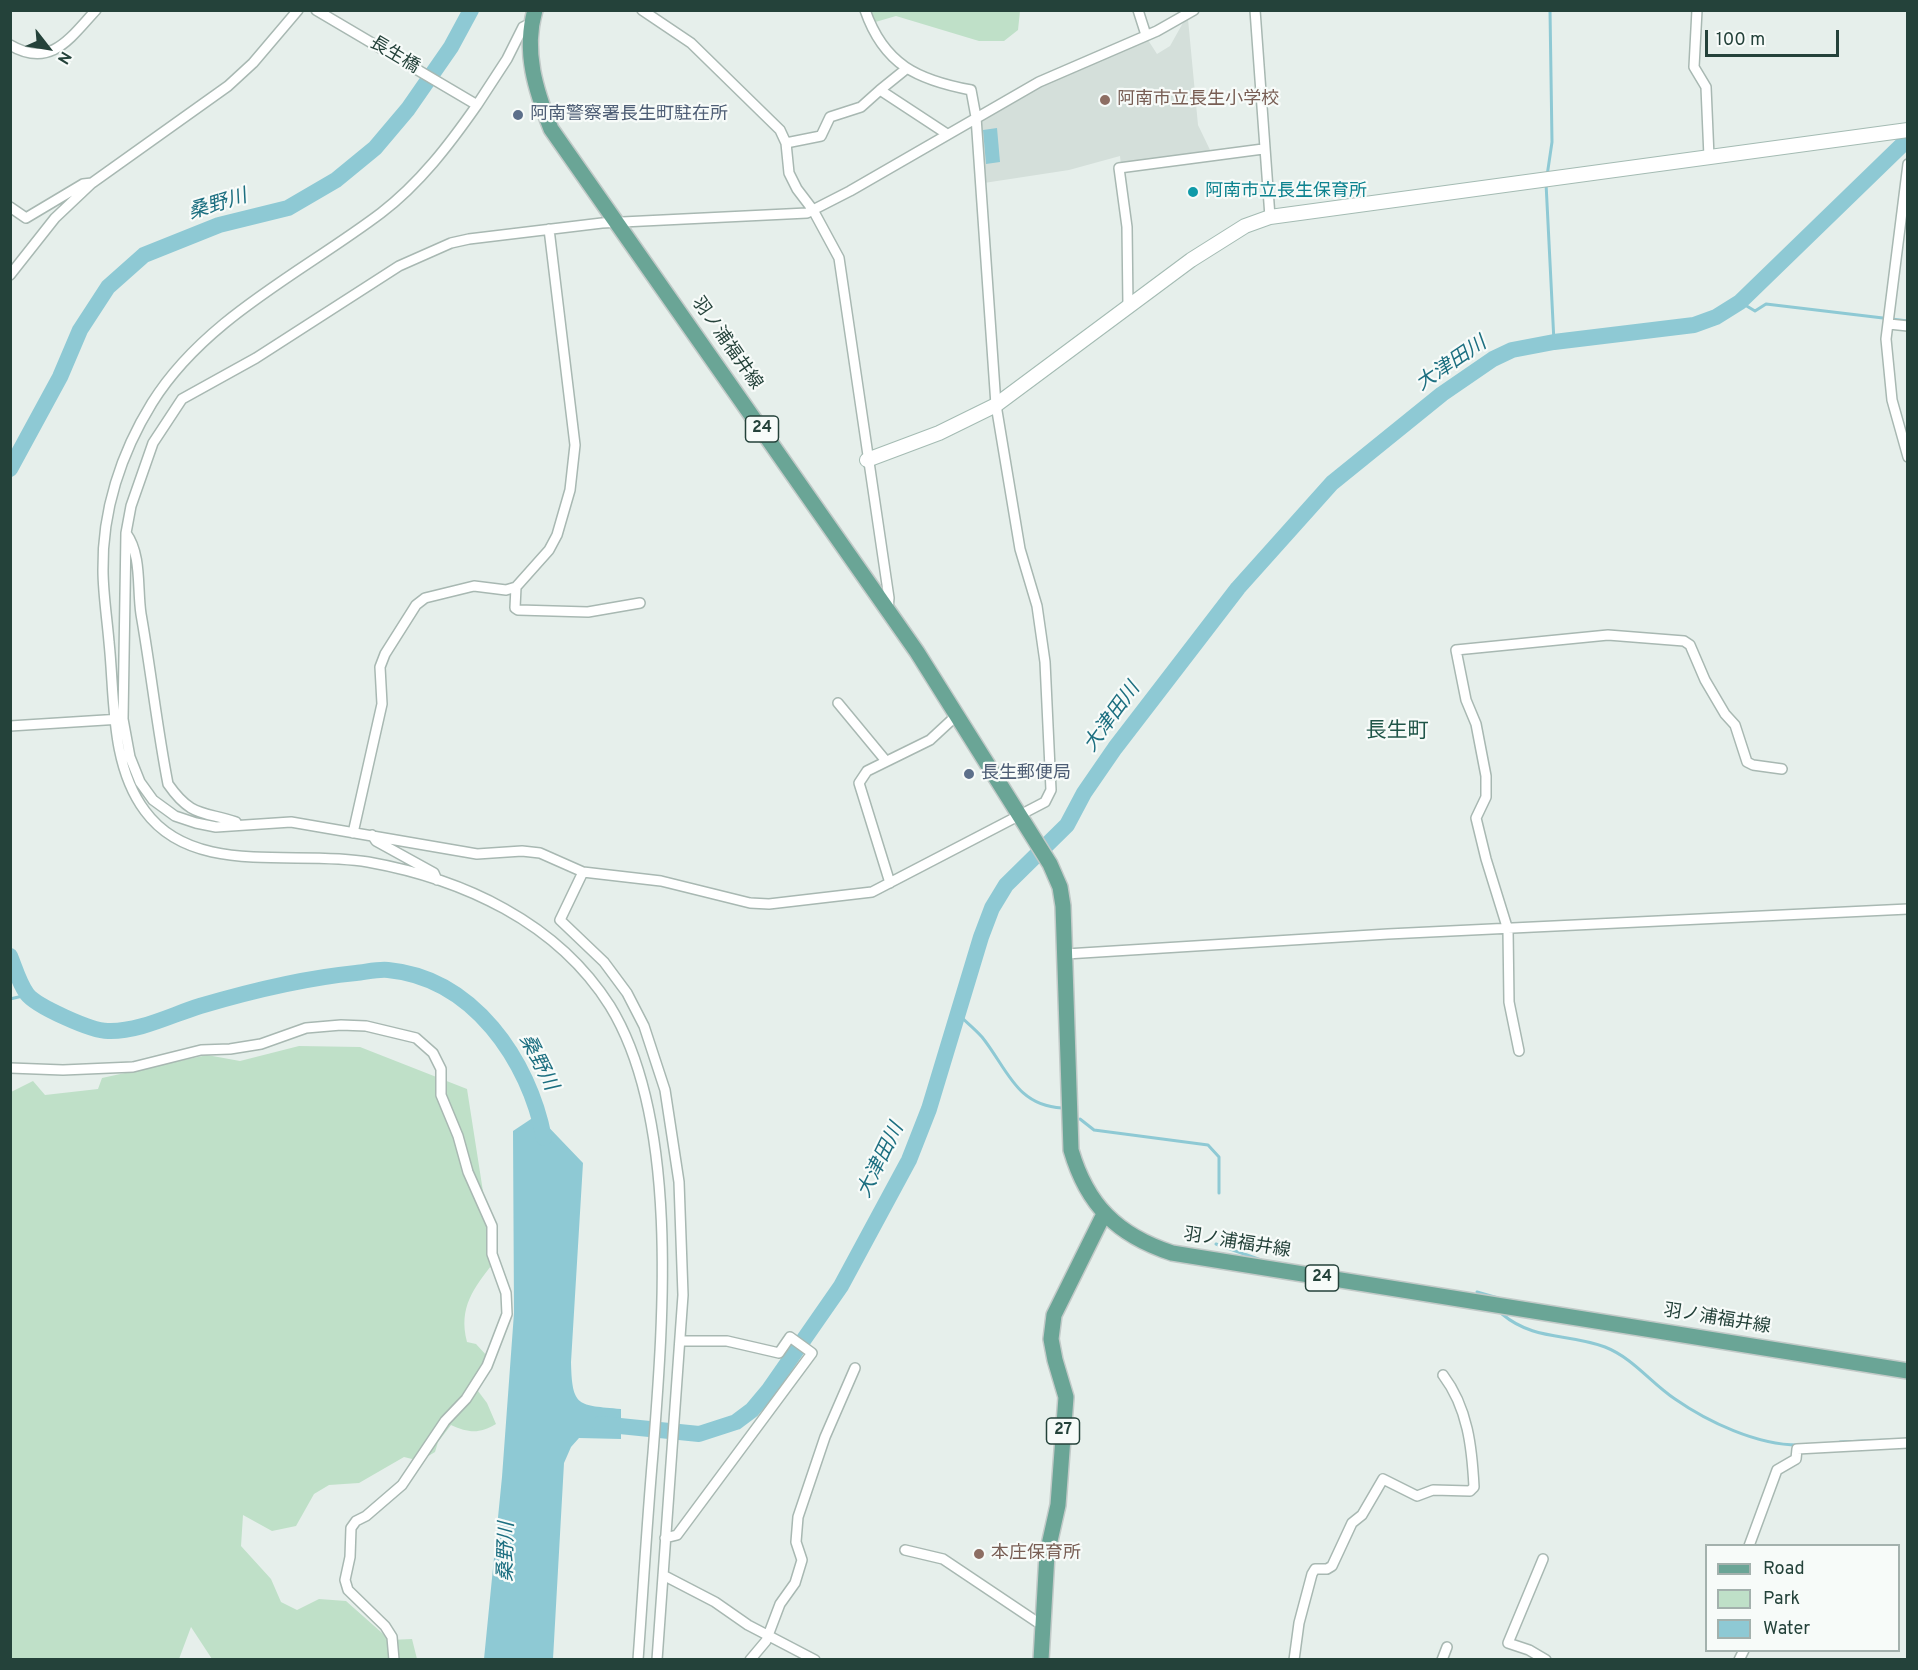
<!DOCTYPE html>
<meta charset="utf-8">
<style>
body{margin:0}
#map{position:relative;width:1918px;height:1670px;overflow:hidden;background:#e6efeb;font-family:Overpass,sans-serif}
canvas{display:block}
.frame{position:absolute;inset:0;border:12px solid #24423a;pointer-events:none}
.legend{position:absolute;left:1705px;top:1544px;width:195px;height:108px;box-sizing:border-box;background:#f7fbf9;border:2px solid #a3b1ad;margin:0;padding:8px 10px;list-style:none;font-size:18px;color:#24423a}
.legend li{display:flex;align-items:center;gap:12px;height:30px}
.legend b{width:30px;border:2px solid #a3b1ad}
.north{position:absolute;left:18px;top:18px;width:60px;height:60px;-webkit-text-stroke:4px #f7fbf9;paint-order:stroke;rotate:121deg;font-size:16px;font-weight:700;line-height:24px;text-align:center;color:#24423a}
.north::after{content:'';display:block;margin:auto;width:21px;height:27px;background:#24423a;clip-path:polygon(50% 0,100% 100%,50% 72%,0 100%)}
.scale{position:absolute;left:1705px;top:30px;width:134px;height:27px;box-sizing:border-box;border:3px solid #24423a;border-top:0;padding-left:8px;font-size:18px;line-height:21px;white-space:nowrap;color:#24423a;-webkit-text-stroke:4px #f7fbf9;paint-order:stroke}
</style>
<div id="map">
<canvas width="1918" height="1670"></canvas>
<div class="frame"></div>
<ul class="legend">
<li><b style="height:8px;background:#6aa596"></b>Road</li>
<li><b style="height:16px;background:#bfe0c8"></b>Park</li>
<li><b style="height:16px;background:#8ec9d4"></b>Water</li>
</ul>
<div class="north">N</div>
<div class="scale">100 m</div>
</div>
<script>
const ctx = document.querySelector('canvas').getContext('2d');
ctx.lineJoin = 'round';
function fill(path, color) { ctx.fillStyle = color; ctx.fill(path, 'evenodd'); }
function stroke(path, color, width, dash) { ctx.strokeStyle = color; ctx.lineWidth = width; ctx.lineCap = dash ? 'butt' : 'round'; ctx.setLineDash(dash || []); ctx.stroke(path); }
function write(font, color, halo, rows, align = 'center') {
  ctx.font = font + ' Overpass,"Noto Sans JP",sans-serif'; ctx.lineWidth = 4.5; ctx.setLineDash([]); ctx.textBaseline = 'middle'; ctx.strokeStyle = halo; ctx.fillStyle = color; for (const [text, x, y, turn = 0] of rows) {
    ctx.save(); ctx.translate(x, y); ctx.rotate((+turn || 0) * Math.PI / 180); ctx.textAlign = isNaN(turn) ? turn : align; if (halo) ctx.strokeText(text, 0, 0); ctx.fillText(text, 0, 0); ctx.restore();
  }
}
const built = new Path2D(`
 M 1188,19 L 1198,125 L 1211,152 L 1121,166 L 1120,156 L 1069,170 L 984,183 L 979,124 L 981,117 L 1046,83 L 1148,40 L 1157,54 L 1170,46 L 1184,21 Z`);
const green = new Path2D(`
 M 872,11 L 1020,11 L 1018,30 L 1004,41 L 979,41 L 896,16 L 872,23 Z
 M 299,1046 L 360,1047 L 467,1089 L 494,1262 C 474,1288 458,1307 467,1342 L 476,1344 L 488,1357 L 472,1383 L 487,1403 L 496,1424 C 479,1434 469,1433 451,1425 L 438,1442 L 435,1452 L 420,1461 L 404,1457 L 359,1483 L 329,1485 L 314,1494 L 296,1526 L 272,1531 L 243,1515 L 241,1546 L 271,1579 L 281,1602 L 297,1610 L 319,1599 L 346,1601 L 390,1640 L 412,1639 L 417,1659 L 212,1659 L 191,1627 L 179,1659 L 11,1660 L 11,1092 L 33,1081 L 45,1095 L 98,1089 L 102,1078 L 207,1055 L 240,1061 Z`);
const water = new Path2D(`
 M 997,128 L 1000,162 L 986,164 L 983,130 Z
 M 537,1115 L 583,1163 L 571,1362 C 572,1408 578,1405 621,1409 L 621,1439 L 579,1438 L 571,1447 L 564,1463 L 553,1659 L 484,1659 L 502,1477 L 514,1313 L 513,1131 Z`);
const stream = new Path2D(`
 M 1547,176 L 1552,142 L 1550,10
 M 1546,183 L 1554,342
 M 1740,302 L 1755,311 L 1766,304 L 1908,321
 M 10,999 L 27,995
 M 958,1014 C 966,1022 975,1029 982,1037 C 1007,1068 1016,1106 1062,1108
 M 1080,1119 L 1094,1130 L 1208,1145 L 1219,1157 L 1219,1193
 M 1216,1244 L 1261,1260
 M 1477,1292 L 1498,1298
 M 1502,1314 C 1534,1341 1568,1333 1605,1347 C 1633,1358 1651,1383 1675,1399 C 1708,1422 1757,1445 1798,1445
 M 1840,1442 L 1891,1440`);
const river = new Path2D(`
 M 10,469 L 60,377 L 80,330 L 108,287 L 144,255 L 219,225 L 288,208 L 336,180 L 375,148 L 408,109 L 451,47 L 471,10
 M 10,956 C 15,968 19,983 27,994 C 36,1006 91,1031 108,1031 C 139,1032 171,1015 200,1006 C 251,991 304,978 356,973 C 366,972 378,969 388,970 C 473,978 529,1060 544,1138
 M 600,1424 L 699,1434 L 736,1422 L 752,1410 L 768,1391 L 841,1286 L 909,1160 L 929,1109 L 981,937 L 992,908 L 1006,885 L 1067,825 L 1084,793 L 1115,748 L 1238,588 L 1332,483 L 1442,394 L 1493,359 L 1512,350 L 1554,342 L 1694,325 L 1716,317 L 1740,302 L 1905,142`);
const street = new Path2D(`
 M 316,10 L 477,105 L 507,59 L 523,27 L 531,23
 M 642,10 L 691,43 L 780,130 L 786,143 L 789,173 L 797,189 L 813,210 L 839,258 L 889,598 L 888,609
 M 865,10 C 884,65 918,80 971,90 L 976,117 L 996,405 L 1020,549 L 1037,606 L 1045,662 L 1051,790 L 1045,802 L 872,892 L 769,904 L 750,903 L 661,881 L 583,872 L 540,853 L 522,851 L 477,854 L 291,822 L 216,827 L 196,823 L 175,816 L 153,800 L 140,782 L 130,757 L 123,719 L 126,533 L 131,506 L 153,443 L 182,399 L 256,358 L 399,266 L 451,243 L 469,239 L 602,223 L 807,213 L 850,191 L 1039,82 L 1157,31 L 1194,10
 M 1138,10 L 1146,35
 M 1255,10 L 1270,217
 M 1697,10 L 1694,67 L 1706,87 L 1709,157
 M 10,45 C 51,69 70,38 96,10
 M 906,69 L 880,90 L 947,134
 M 477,105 C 449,145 420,183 381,213 C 303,272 205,318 152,403 C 121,453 102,511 103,570 C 103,593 107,618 109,642 C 115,698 110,764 145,811 C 194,878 296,849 368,862 C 463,879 557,922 610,1006 C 680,1120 663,1324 653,1453 C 647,1522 643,1591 638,1660
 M 786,143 L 821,136 L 830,117 L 861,107 L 880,90
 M 1908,164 L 1886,339 L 1892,400 L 1908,457
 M 10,207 L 26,218 L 83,184 L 92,183
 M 10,275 L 55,218 L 92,183 L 228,86 L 253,63 L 298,10
 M 1128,306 L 1127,227 L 1119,168 L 1263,149
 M 1889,324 L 1908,326
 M 126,533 C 142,555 137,588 141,614 C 151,671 157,728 168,784 C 191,817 202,811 236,822
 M 516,587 L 515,608 L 518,610 L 588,612 L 640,603
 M 838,703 L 886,761
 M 10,726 L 121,719
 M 353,833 L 382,704 L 380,667 L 385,654 L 416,605 L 425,598 L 474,586 L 506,590 L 516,587 L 549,550 L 557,535 L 570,490 L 575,445 L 549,229
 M 372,835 L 376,841 L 434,873 L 437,880
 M 583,872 L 560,920 L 604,962 L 627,993 L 644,1026 L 665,1090 L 679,1182 L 683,1295 L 657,1660
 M 890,883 L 859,783 L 867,771 L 930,740 L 957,715
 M 1066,954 L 1388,934 L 1908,909
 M 1519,1051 L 1509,1002 L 1508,930 L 1486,859 L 1476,818 L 1486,797 L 1486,776 L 1476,724 L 1466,700 L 1456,650 L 1608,635 L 1684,641 L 1690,645 L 1705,680 L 1725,714 L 1735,725 L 1747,762 L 1753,765 L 1782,769
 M 10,1068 L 63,1070 L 133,1067 L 201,1050 L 230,1049 L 261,1044 L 306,1028 L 341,1025 L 366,1026 L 416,1038 L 433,1053 L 441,1069 L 441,1095 L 458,1136 L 468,1172 L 492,1226 L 492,1254 L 506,1293 L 507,1314 L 487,1366 L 466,1399 L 445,1421 L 402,1485 L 366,1516 L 356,1521 L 351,1528 L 350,1557 L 345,1580 L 348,1590 L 385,1626 L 392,1637 L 394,1660
 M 665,1538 L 677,1535 L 812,1353 L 790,1337 L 779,1353 L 727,1341 L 681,1341
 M 1749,1546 L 1777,1470 L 1796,1459 L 1797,1449 L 1908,1443
 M 905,1550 L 943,1559 L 1037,1622 L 1044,1622
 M 1543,1559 L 1508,1643 L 1529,1650 L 1546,1660
 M 663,1575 L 715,1602 L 748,1625 L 815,1660
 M 750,1660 L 766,1641 L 780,1604 L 795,1583 L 802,1560 L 796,1542 L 798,1517 L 825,1437 L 855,1368
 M 1294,1660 L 1299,1623 L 1312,1574 L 1315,1569 L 1327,1569 L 1332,1566 L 1352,1523 L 1362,1515 L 1383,1479 L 1417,1496 L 1433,1490 L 1470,1491 L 1474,1487 C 1472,1448 1468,1408 1443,1375
 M 1442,1660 L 1447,1647
 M 1739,1660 L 1744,1650`);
const secondary = new Path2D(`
 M 867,460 L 939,433 L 996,405 L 1191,260 L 1245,226 L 1270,217 L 1908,130`);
const primary = new Path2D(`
 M 535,10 C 523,52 536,91 551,129 L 917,652 L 1050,864 L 1060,887 L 1063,906 L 1071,1150 C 1087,1205 1117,1235 1172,1253 L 1908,1371
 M 1041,1660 L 1047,1554 L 1058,1505 L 1066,1397 L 1055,1360 L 1051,1339 L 1054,1315 L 1104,1214`);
const markers = [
 [1105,100,6,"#8d6e63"],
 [518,115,6,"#5c6f8a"],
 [1193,192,6,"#0f9aa8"],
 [969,774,6,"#5c6f8a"],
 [979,1554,6,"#8d6e63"]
];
const shields = [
 [762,429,33],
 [1322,1278,33],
 [1063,1431,33]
];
const shieldNames = [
 ["24",762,429],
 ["24",1322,1278],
 ["27",1063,1431]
];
const streetNames = [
 ["長生橋",394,56,31],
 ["羽ノ浦福井線",726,344,55],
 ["羽ノ浦福井線",1237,1244,9],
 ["羽ノ浦福井線",1717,1320,9]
];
const educationNames = [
 ["阿南市立長生小学校",1117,100],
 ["本庄保育所",991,1554]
];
const serviceNames = [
 ["阿南警察署長生町駐在所",530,115],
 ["長生郵便局",981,774]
];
const cultureNames = [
 ["阿南市立長生保育所",1205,192]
];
const waterNames = [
 ["桑野川",218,206,-17],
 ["大津田川",1452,365,-34],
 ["大津田川",1113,718,-54],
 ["桑野川",537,1063,63],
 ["大津田川",882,1161,-64],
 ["桑野川",508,1552,-89]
];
const quarterNames = [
 ["長生町",1397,733]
];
fill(built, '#d4dfda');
fill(green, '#bfe0c8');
fill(water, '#8ec9d4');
stroke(stream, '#8ec9d4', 3);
stroke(river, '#8ec9d4', 16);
stroke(street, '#a8b8b2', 12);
stroke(secondary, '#a4bbb3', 16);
stroke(primary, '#c2cac8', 18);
stroke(street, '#fff', 9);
stroke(secondary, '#fff', 14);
stroke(primary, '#6aa596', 15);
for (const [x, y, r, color] of markers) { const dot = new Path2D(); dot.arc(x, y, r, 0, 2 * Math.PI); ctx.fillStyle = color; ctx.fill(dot); stroke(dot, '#f7fbf9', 2); }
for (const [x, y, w] of shields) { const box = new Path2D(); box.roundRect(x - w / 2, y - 13, w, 26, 4.5); ctx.fillStyle = '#f7fbf9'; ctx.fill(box); stroke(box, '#24423a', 1.5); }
write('bold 16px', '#24423a', null, shieldNames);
write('18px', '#24423a', '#f7fbf9', streetNames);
write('18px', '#785e54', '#f7fbf9', educationNames, 'left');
write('18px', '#4e5e75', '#f7fbf9', serviceNames, 'left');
write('18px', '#0d838f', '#f7fbf9', cultureNames, 'left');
write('italic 20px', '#1c6f80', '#f7fbf9', waterNames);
write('21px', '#1f5548', '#f7fbf9', quarterNames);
</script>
